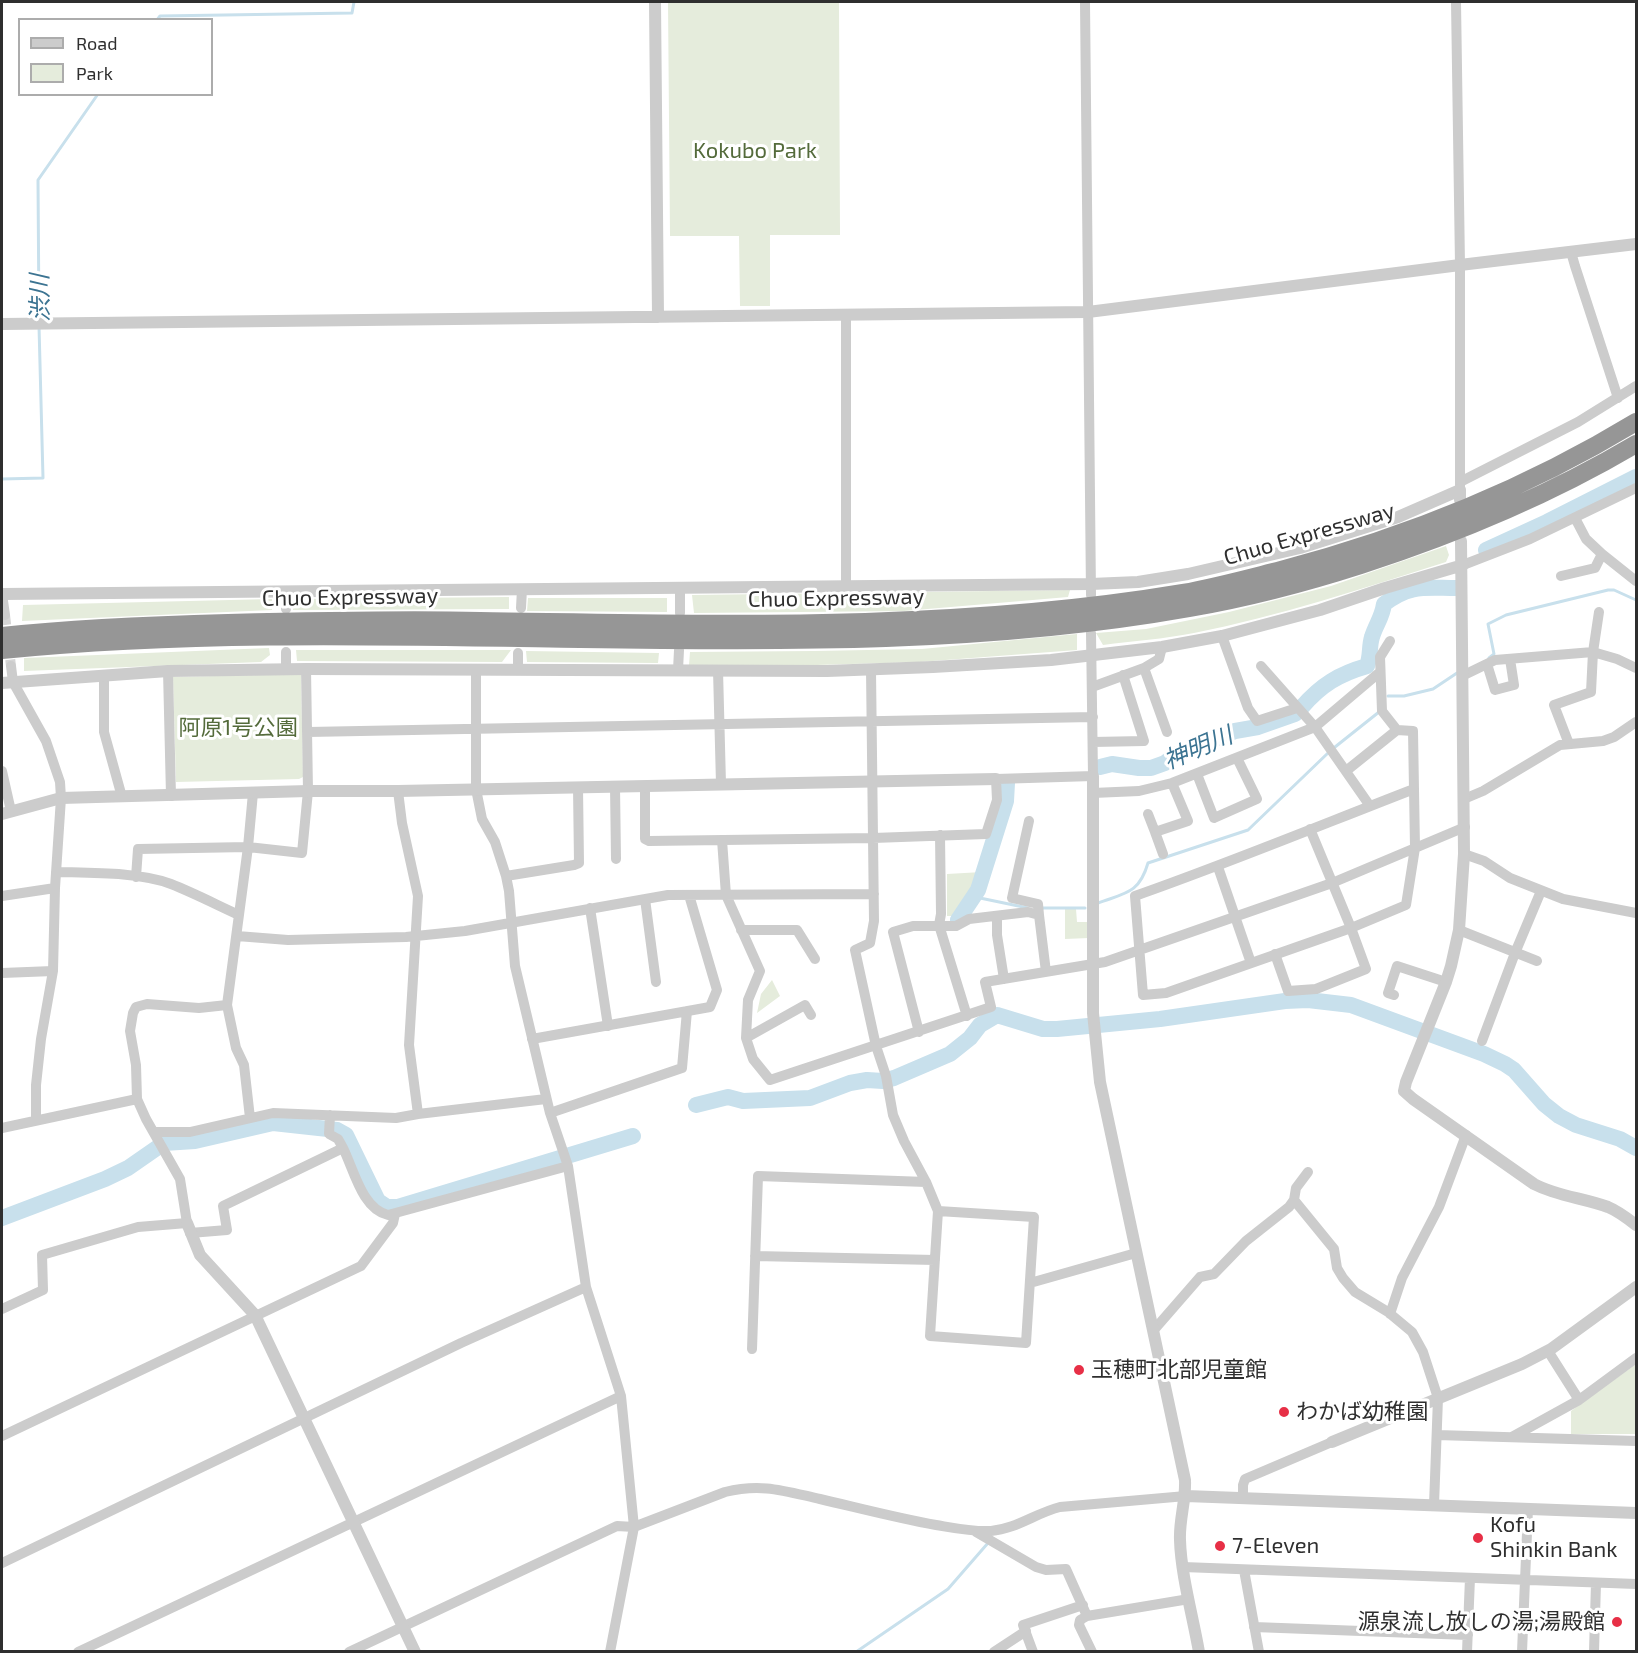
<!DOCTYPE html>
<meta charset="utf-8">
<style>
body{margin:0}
#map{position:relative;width:1638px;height:1653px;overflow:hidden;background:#fff;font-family:"Exo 2",sans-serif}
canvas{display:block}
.frame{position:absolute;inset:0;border:3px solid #2f2f2f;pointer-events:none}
.legend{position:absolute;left:18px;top:18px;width:195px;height:78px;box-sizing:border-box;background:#fff;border:2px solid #acacac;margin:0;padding:8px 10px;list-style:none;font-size:18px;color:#2f2f2f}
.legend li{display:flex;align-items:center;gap:12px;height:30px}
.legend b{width:30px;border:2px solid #acacac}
</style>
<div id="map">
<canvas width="1638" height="1653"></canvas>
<div class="frame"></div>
<ul class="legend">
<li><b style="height:8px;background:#ccc"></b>Road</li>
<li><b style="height:16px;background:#e5ecdc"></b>Park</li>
</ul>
</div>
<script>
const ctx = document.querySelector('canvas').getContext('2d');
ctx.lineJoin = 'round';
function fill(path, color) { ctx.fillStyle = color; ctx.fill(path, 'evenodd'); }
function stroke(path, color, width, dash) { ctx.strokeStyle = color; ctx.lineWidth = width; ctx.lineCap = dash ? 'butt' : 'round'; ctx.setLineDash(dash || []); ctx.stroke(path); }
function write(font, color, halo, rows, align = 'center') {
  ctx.font = font + ' "Exo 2","Noto Sans JP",sans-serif'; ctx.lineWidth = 6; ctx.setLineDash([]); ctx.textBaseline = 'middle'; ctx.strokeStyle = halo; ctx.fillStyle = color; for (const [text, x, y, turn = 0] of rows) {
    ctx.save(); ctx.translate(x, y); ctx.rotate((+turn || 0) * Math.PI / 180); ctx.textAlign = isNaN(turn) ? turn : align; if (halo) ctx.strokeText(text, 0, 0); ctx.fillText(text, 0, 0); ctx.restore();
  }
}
const green = new Path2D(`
 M 668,2 L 839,2 L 840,235 L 770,235 L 770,306 L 740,306 L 739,236 L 670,236 Z
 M 1446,546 L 1449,555 L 1446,562 C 1362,589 1279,616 1194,633 C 1164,639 1133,641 1103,645 L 1096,633 L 1146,629 L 1229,612 L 1331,586 Z
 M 1070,590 L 1068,597 L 904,611 L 694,613 L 692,595 Z
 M 509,597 L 509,609 L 293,610 L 293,599 Z
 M 528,598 L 667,598 L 667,612 L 527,611 Z
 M 272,599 L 272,610 L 22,621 L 23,605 Z
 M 1077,634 L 1077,650 L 919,662 L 817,665 L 689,665 L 690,652 L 814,651 L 922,649 Z
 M 269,648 L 270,655 L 261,662 L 24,671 L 24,658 Z
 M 296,650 L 511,650 L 502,662 L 297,661 Z
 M 526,651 L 659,653 L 658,663 L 527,662 Z
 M 301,674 L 303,777 L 299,779 L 176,782 L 173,677 Z
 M 982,872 L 975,890 L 958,916 L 947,916 L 947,874 Z
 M 1065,909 L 1076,909 L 1077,922 L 1088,922 L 1089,938 L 1065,939 Z
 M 772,980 L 780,996 L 757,1013 L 761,994 Z
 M 1636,1364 L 1636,1434 L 1571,1434 L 1571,1411 Z`);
const stream = new Path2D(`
 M 157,20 L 160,16 L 352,13 L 354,2
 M 39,320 L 38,180 L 98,94
 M 2,479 L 43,478 L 39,326
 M 1489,658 L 1494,654 L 1488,624 L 1506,615 L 1608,590 L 1614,590 L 1636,600
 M 1388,696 L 1404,696 L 1433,689 L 1457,673
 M 1335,747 L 1379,712 L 1379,710
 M 974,895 L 980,898 L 1028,908
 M 1098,903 C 1125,893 1139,894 1148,863 L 1248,830 L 1328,753
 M 1042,908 L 1085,908
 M 856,1652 L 948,1589 L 988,1543`);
const river = new Path2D(`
 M 1486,550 L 1547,522 L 1636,477
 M 1302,707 C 1321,685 1339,674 1367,666 C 1371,656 1369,646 1372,637 C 1376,624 1382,618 1384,604 C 1410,584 1425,588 1456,588
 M 1100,767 L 1112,764 L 1139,768 L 1151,768 L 1165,763 L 1175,755 L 1235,731 L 1258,727 L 1295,714
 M 958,920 L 978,890 L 1006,801 L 1007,783
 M 696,1105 L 728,1097 L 743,1101 L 810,1098 L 850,1083 L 867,1080 L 883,1081 L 894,1078 L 950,1054 L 970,1038 L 980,1025 L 997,1015 L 1043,1029 L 1057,1029 L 1160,1019 L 1285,1001 L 1308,1000 L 1351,1005 L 1484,1054 L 1505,1064 L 1514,1070 L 1544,1104 L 1559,1116 L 1576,1125 L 1620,1139 L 1636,1148
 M 2,1218 L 105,1179 L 128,1168 L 164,1143 L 195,1141 L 273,1123 L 337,1130 L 346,1135 L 378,1201 L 387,1207 L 398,1207 L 633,1136`);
const minorTunnel = new Path2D(`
 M 5,615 L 11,666`);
const minor = new Path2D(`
 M 1085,2 L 1091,595
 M 1456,2 L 1460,265 L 1460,490
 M 1571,252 L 1575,266 L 1618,398
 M 1460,482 L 1578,422 L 1636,386
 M 1575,518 L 1586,539 L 1602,554 L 1636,581
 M 1463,565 L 1530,539 L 1636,488
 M 1561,576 L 1595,568 L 1602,554
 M 846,586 L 846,315
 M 2,594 L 5,615
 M 521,608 L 522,589
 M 286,609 L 287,592
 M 680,613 L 680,588
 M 1222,636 L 1248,708 L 1257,721 L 1297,708
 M 1390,641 L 1380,657 L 1382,711 L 1397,730 L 1413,731 L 1415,848 L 1406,905 L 1351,928 L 1166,993 L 1143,995 L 1135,896 C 1229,863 1321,825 1414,789
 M 286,652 L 286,669
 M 1487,664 L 1495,690 L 1514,685 L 1510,659
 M 11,666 L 13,682 L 46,741 L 60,782 L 61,798 L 55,888 L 53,971 L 41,1039 L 36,1085 L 36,1120
 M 1261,666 L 1315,727 L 1370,806
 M 1144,668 L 1167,732
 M 476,669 L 476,789 L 482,819 L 495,842 L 506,876 L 509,891 L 515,966 L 550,1113 L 568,1166 L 586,1287 L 621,1396 L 634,1527 L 610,1652
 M 518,669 L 518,653
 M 678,670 L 679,650
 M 718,670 L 721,784
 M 871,670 L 874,921 L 870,943 L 855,950 L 876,1046 L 886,1076 L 893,1115 L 904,1141 L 926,1182 L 938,1211 L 930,1336 L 1026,1343 L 1034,1217 L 938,1211
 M 168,671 L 171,796
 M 104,676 L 104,732 L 122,797
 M 1462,676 L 1495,660 L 1593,652 L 1617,659 L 1636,668
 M 1092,687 L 1144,668 L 1159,659 L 1162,647
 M 308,732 L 1093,717
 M 1093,742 L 1144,741 L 1123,675
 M 1569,744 L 1554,705 L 1591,692 L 1593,652 L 1599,612
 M 2,771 L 11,811
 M 1346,771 L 1397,730
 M 1197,774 L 1214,818 L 1257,799 L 1237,758
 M 615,786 L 616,859
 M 645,786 L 645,839 L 649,841 L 873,838 L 986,834 L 997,800 L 996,779 L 1093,776 L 1091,633
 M 398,791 L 402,823 L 418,896 L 409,1045 L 418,1114
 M 1093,793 L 1139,791 L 1172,783 L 1315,727 L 1380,672
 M 1464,799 L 1483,791 L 1560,745 L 1603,741 L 1614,737 L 1636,722
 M 1148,814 L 1155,832
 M 1029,821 L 1012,898 L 1038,904 L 1039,915
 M 940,835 L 941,914 L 939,925 L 967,1016
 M 722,840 L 726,895 L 760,971 L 748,1000 L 746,1038 L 753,1059 L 770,1080 L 991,1007 L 985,982 L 1105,962 L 1332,883 L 1465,827
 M 1163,854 L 1155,832 L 1188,821 L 1172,783
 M 1464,854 L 1484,861 L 1510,878 L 1563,899 L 1636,913
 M 1218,867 L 1251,963
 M 56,872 C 90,873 139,872 171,884 C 194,893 217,905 239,915
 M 506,876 L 574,865 L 579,863 L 578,787
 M 136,877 L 138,849 L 248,847 L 302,853 L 308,791 L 306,669
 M 2,896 L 55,888
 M 645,899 L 656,982
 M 590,908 L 608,1026
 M 997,916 L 997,935 L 1004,979
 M 741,930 L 797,930 L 815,959
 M 1459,930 L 1537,961
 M 237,936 L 288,940 L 406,937 L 465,931 L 668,895 L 874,894
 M 1275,954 L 1288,991 L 1316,989 L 1366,969 L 1351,928 L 1310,829
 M 2,973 L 53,971
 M 1394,995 L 1388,993 L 1397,966 L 1446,982
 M 919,1032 L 893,932 L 913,926 L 956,926 L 969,919 L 1028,912 L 1039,915 L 1046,972
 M 746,1038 L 805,1005 L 811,1015
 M 532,1039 L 710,1007 L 717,990 L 689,895
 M 1482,1041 L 1515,953 L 1541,891
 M 550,1113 L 682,1068 L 687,1011
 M 330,1115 L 329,1134 L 338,1139 L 343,1148 C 354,1170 362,1209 388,1215 L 568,1166
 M 250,1118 L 244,1065 L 236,1048 L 227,1005 L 248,847 L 253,793
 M 2,1128 L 137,1099
 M 154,1132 L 190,1132 L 273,1113 L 396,1118 L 418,1114 L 546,1099
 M 1294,1200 L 1334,1249 L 1337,1268 L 1343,1278 L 1355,1292 L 1388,1312 L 1412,1332 L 1423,1352 L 1438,1398 L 1434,1505
 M 190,1233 L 227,1230 L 223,1206 L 343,1148
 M 755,1256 L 935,1260
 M 1030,1283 L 1136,1253
 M 2,1309 L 43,1290 L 42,1255 L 138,1227 L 187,1223 L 180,1179 L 146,1119 L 137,1099 L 136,1065 L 130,1031 L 133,1013 L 136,1007 L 147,1004 L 199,1008 L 227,1005
 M 1390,1314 L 1402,1278 L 1439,1207 L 1466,1135
 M 1153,1331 L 1200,1277 L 1214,1274 L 1246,1241 L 1289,1207 L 1294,1200 L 1296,1188 L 1308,1172
 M 752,1349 L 758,1176 L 926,1182
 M 1548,1351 L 1579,1400
 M 1437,1435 L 1636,1441
 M 2,1436 L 361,1266 L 393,1223 L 395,1214
 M 1512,1437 L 1579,1400 L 1636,1358
 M 1243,1499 L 1243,1485 L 1245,1479 L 1332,1442
 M 976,1532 L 1036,1567 L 1046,1570 L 1066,1569 L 1087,1616 L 1189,1599
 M 2,1563 L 461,1343 L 586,1287
 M 1183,1567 L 1636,1584
 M 1244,1570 L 1259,1652
 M 1087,1616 L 1080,1620 L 1079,1625 L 1092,1652
 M 1254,1627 L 1468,1635
 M 78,1652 L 621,1396
 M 349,1652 L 617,1526 L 634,1527 L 639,1525 L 725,1492 C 762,1483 784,1491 820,1499 C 859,1508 897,1518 936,1525 C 954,1528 973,1532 991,1531 C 1016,1529 1036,1513 1060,1507 L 1186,1496
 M 994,1652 L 1026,1631
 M 1033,1652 L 1023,1625 L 1083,1605
 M 1467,1652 L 1470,1578
 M 1522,1652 L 1528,1509
 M 1594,1652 L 1596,1583`);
const tertiary = new Path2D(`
 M 655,2 L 658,317
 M 2,324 L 1088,312 L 1460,265 L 1636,244
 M 1461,541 L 1464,854 L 1459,930 L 1451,966 L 1446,982 L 1406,1082 L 1404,1091 L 1413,1099 L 1534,1184 C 1557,1196 1583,1198 1608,1207 C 1618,1211 1627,1218 1636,1225
 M 2,594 L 1091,584 L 1138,582 L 1188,574 L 1300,548 L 1398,517 L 1460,490 L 1460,500
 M 2,683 L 168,671 L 306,669 L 827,671 L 933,667 L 1051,660 L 1162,647 L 1222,636 L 1320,610 L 1385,588 L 1463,565
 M 1093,776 L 1093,1013 L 1100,1082 L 1185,1480 C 1186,1501 1179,1520 1180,1540 C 1181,1575 1193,1617 1199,1652
 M 2,814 L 61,798 L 308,791 L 398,791 L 996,779
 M 187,1223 L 200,1255 L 255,1315 L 415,1652
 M 1332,1442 L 1522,1364 L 1551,1349 L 1636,1287
 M 1186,1496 L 1636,1513`);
const motorway = new Path2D(`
 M 2,636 C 77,628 152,625 228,623 C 312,621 396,619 480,621 C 714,624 950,632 1183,593 C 1216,587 1249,578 1281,570 C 1406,537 1526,489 1636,422
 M 2,650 C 193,631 387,636 580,639 C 784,642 988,644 1190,608 C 1248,598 1305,583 1361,565 C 1456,534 1550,495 1636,444`);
const markers = [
 [1079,1370,6,"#e72f46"],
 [1284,1412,6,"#e72f46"],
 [1478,1538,6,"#e72f46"],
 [1220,1546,6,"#e72f46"],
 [1617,1622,6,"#e72f46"]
];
const parkNames = [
 ["Kokubo Park",755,151],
 ["阿原1号公園",238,728]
];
const streetNames = [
 ["Chuo Expressway",1309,534,-16],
 ["Chuo Expressway",350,597,-1],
 ["Chuo Expressway",836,598,-1]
];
const poiNames = [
 ["玉穂町北部児童館",1091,1370],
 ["わかば幼稚園",1296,1412],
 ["Kofu",1490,1525],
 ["Shinkin Bank",1490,1550],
 ["7-Eleven",1232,1546],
 ["源泉流し放しの湯;湯殿館",1605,1622,"right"]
];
const waterNames = [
 ["渋川",40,298,-91],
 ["神明川",1198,748,-23]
];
fill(green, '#e5ecdc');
stroke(stream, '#c8e0ec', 3);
stroke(river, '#c8e0ec', 16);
stroke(minorTunnel, '#d5d5d5', 10, [10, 5]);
stroke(minor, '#ccc', 10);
stroke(tertiary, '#ccc', 12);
stroke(motorway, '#969696', 18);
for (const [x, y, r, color] of markers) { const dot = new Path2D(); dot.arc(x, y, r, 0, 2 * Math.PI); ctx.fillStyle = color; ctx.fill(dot); stroke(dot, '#fff', 2); }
write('22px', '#546b3b', '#fff', parkNames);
write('22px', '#2f2f2f', '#fff', streetNames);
write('22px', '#2f2f2f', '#fff', poiNames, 'left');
write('italic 24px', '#3c7492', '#fff', waterNames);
</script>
